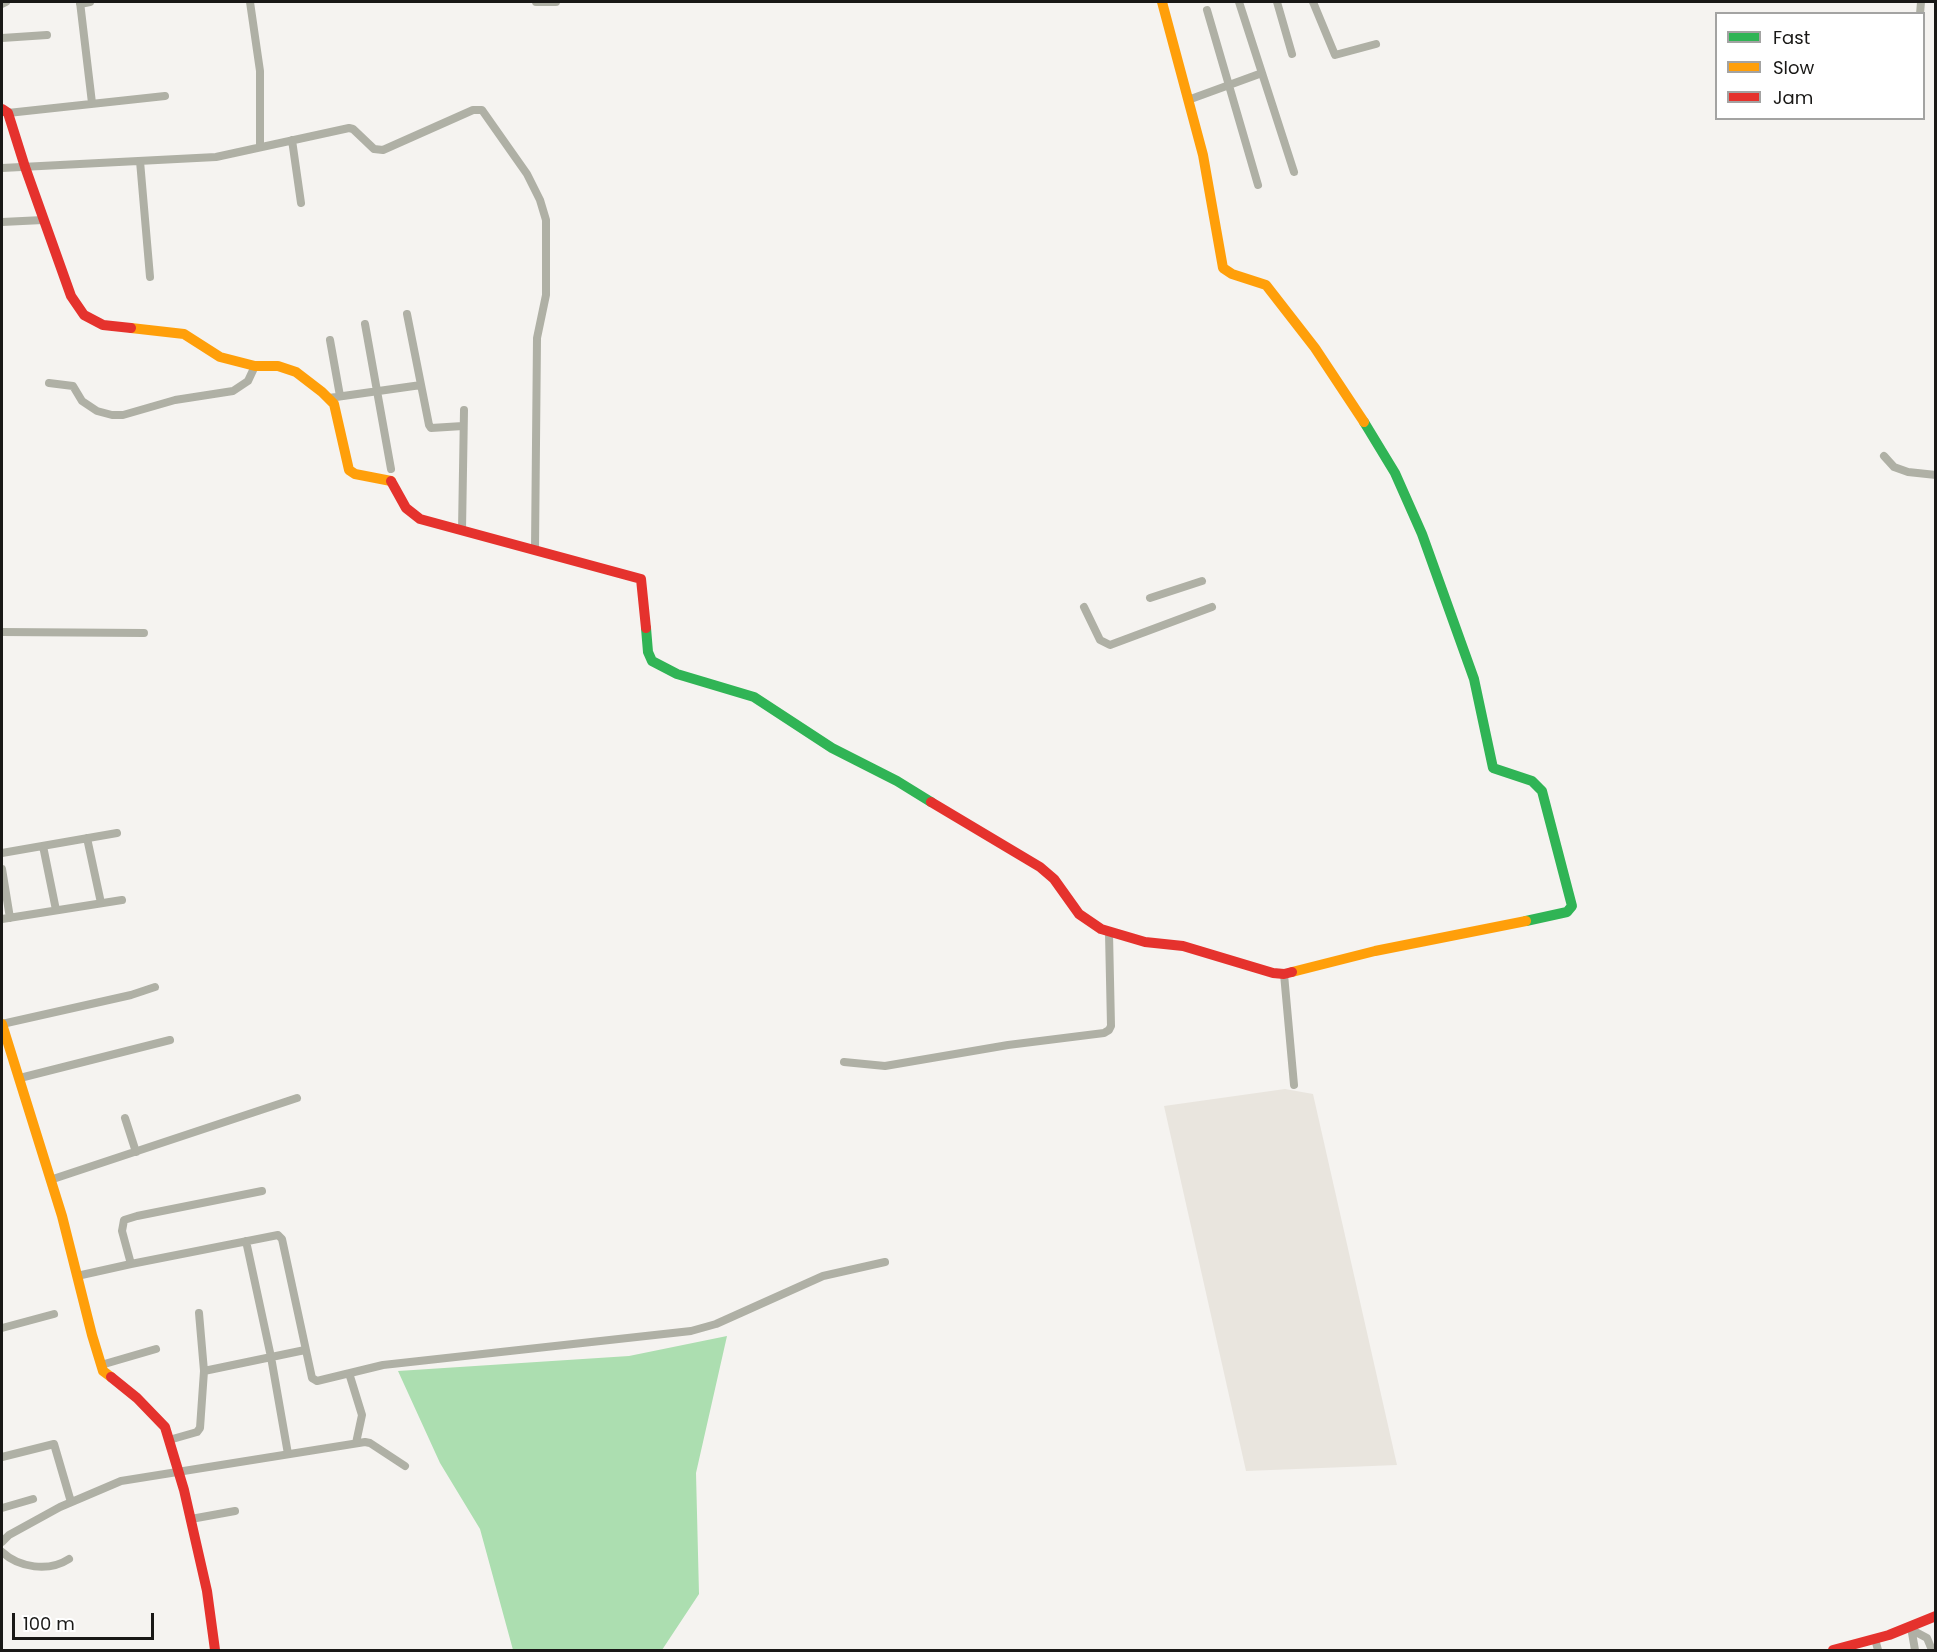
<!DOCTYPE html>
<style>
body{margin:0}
#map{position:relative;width:1937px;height:1652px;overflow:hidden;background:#f5f3f0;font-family:Poppins,sans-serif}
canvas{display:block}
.frame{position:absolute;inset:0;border:3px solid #191816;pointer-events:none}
.legend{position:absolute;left:1715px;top:12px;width:210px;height:108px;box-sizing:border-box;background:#fff;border:2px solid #a3a3a2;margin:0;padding:8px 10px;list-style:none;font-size:18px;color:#191816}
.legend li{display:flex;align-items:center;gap:12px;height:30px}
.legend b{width:30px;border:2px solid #a3a3a2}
.scale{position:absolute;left:12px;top:1613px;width:142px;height:27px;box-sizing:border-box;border:3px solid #191816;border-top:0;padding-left:8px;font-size:18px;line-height:21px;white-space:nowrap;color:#191816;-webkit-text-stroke:4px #fff;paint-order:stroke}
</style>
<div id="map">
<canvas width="1937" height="1652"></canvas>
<div class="frame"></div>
<ul class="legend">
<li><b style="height:8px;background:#30b455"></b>Fast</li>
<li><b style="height:8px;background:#ff9f0a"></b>Slow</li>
<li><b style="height:8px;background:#e5322d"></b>Jam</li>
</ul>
<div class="scale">100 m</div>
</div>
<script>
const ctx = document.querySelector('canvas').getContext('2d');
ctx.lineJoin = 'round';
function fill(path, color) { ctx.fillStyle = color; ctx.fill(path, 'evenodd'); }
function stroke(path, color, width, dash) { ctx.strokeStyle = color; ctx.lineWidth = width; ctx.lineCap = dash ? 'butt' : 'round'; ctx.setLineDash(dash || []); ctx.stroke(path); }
const built = new Path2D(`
 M 1285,1089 L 1313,1094 L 1397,1465 L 1246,1471 L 1164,1106 Z`);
const water = new Path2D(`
 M 727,1336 L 696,1473 L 699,1594 L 662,1650 L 513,1650 L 480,1529 L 440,1463 L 398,1371 L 629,1356 Z`);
const street = new Path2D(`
 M 80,2 L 92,103
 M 250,2 L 260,71 L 260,147
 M 536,2 L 556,2
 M 1239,2 L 1294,172
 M 1277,2 L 1292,54
 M 1313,2 L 1335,55 L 1376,44
 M 2,4 L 6,2
 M 80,4 L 90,2
 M 1207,10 L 1258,185
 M 1920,14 L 1921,2
 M 2,38 L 47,35
 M 1188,100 L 1262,73
 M 8,113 L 165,96
 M 292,140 L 301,203
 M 140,161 L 150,277
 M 2,168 L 216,157 L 349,128 L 353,129 L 374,149 L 383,150 L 473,110 L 482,110 L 527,174 L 540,200 L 546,220 L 546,295 L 537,338 L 535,549
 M 2,222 L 43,220
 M 407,314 L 429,425 L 431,428 L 463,426
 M 365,324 L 391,469
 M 330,340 L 340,396
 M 49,383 L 73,386 L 82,401 L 97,411 L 112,415 L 123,415 L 175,400 L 233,391 L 248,381 L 255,366
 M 329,398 L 421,385
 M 1884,456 L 1894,467 L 1908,472 L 1936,475
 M 462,530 L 464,410
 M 1150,598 L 1202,581
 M 1084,607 L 1100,640 L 1110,645 L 1212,607
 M 2,632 L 144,633
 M 87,838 L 101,903
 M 43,846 L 56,910
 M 2,853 L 117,833
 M 2,869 L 10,918
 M 2,919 L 122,900
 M 1284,974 L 1294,1085
 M 2,1024 L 131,995 L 155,987
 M 844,1062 L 885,1066 L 1008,1045 L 1104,1033 L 1109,1030 L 1111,1026 L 1109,933
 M 20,1078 L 170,1040
 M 125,1118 L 136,1152
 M 50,1180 L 297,1098
 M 246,1241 L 271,1357 L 288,1454
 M 131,1264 L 122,1231 L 124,1220 L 137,1216 L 262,1191
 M 77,1276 L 131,1264 L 278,1235 L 282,1239 L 312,1378 L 317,1381 L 383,1365 L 691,1331 L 716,1324 L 823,1276 L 885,1262
 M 2,1328 L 54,1314
 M 101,1365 L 156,1349
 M 204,1371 L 305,1350
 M 349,1373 L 362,1415 L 356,1443
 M 169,1440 L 197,1432 L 200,1428 L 204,1371 L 199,1313
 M 2,1457 L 54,1444 L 71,1502
 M 2,1508 L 33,1499
 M 191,1519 L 235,1511
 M 2,1542 L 9,1535 L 60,1507 L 121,1481 L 365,1442 L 370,1443 L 405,1466
 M 2,1552 C 19,1568 49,1572 69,1559
 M 1911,1627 L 1915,1650
 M 1912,1630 L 1927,1638 L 1932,1650
 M 1875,1639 L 1878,1650`);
const fast = new Path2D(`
 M 1364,422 L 1395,473 L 1422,534 L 1474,679 L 1493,768 L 1532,781 L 1542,791 L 1572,906 L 1567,912 L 1526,921
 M 646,628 L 648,652 L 652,661 L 677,674 L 754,697 L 832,748 L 897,781 L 931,802`);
const slow = new Path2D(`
 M 1162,2 L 1203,155 L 1223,268 L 1232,274 L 1266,285 L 1315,348 L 1364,422
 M 131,328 L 184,334 L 220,357 L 255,366 L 278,366 L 296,372 L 322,392 L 334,404 L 349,470 L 355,474 L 391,481
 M 1292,972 L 1375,951 L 1526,921
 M 2,1024 L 62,1216 L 92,1335 L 103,1371 L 111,1377`);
const jam = new Path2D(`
 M 2,109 L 8,113 L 25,167 L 71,296 L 84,315 L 103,325 L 131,328
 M 391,481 L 406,508 L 420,519 L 641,579 L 646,628
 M 931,802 L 1040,867 L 1054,879 L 1079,914 L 1101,929 L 1145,942 L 1183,946 L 1273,973 L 1284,974 L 1292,972
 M 111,1377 L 137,1398 L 165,1427 L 184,1490 L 207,1591 L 215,1650
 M 1833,1650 L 1889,1635 L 1936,1616`);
fill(built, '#e9e5de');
fill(water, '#acdeb0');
stroke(street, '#afb0a5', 8);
stroke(fast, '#30b455', 10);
stroke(slow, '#ff9f0a', 10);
stroke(jam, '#e5322d', 10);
</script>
